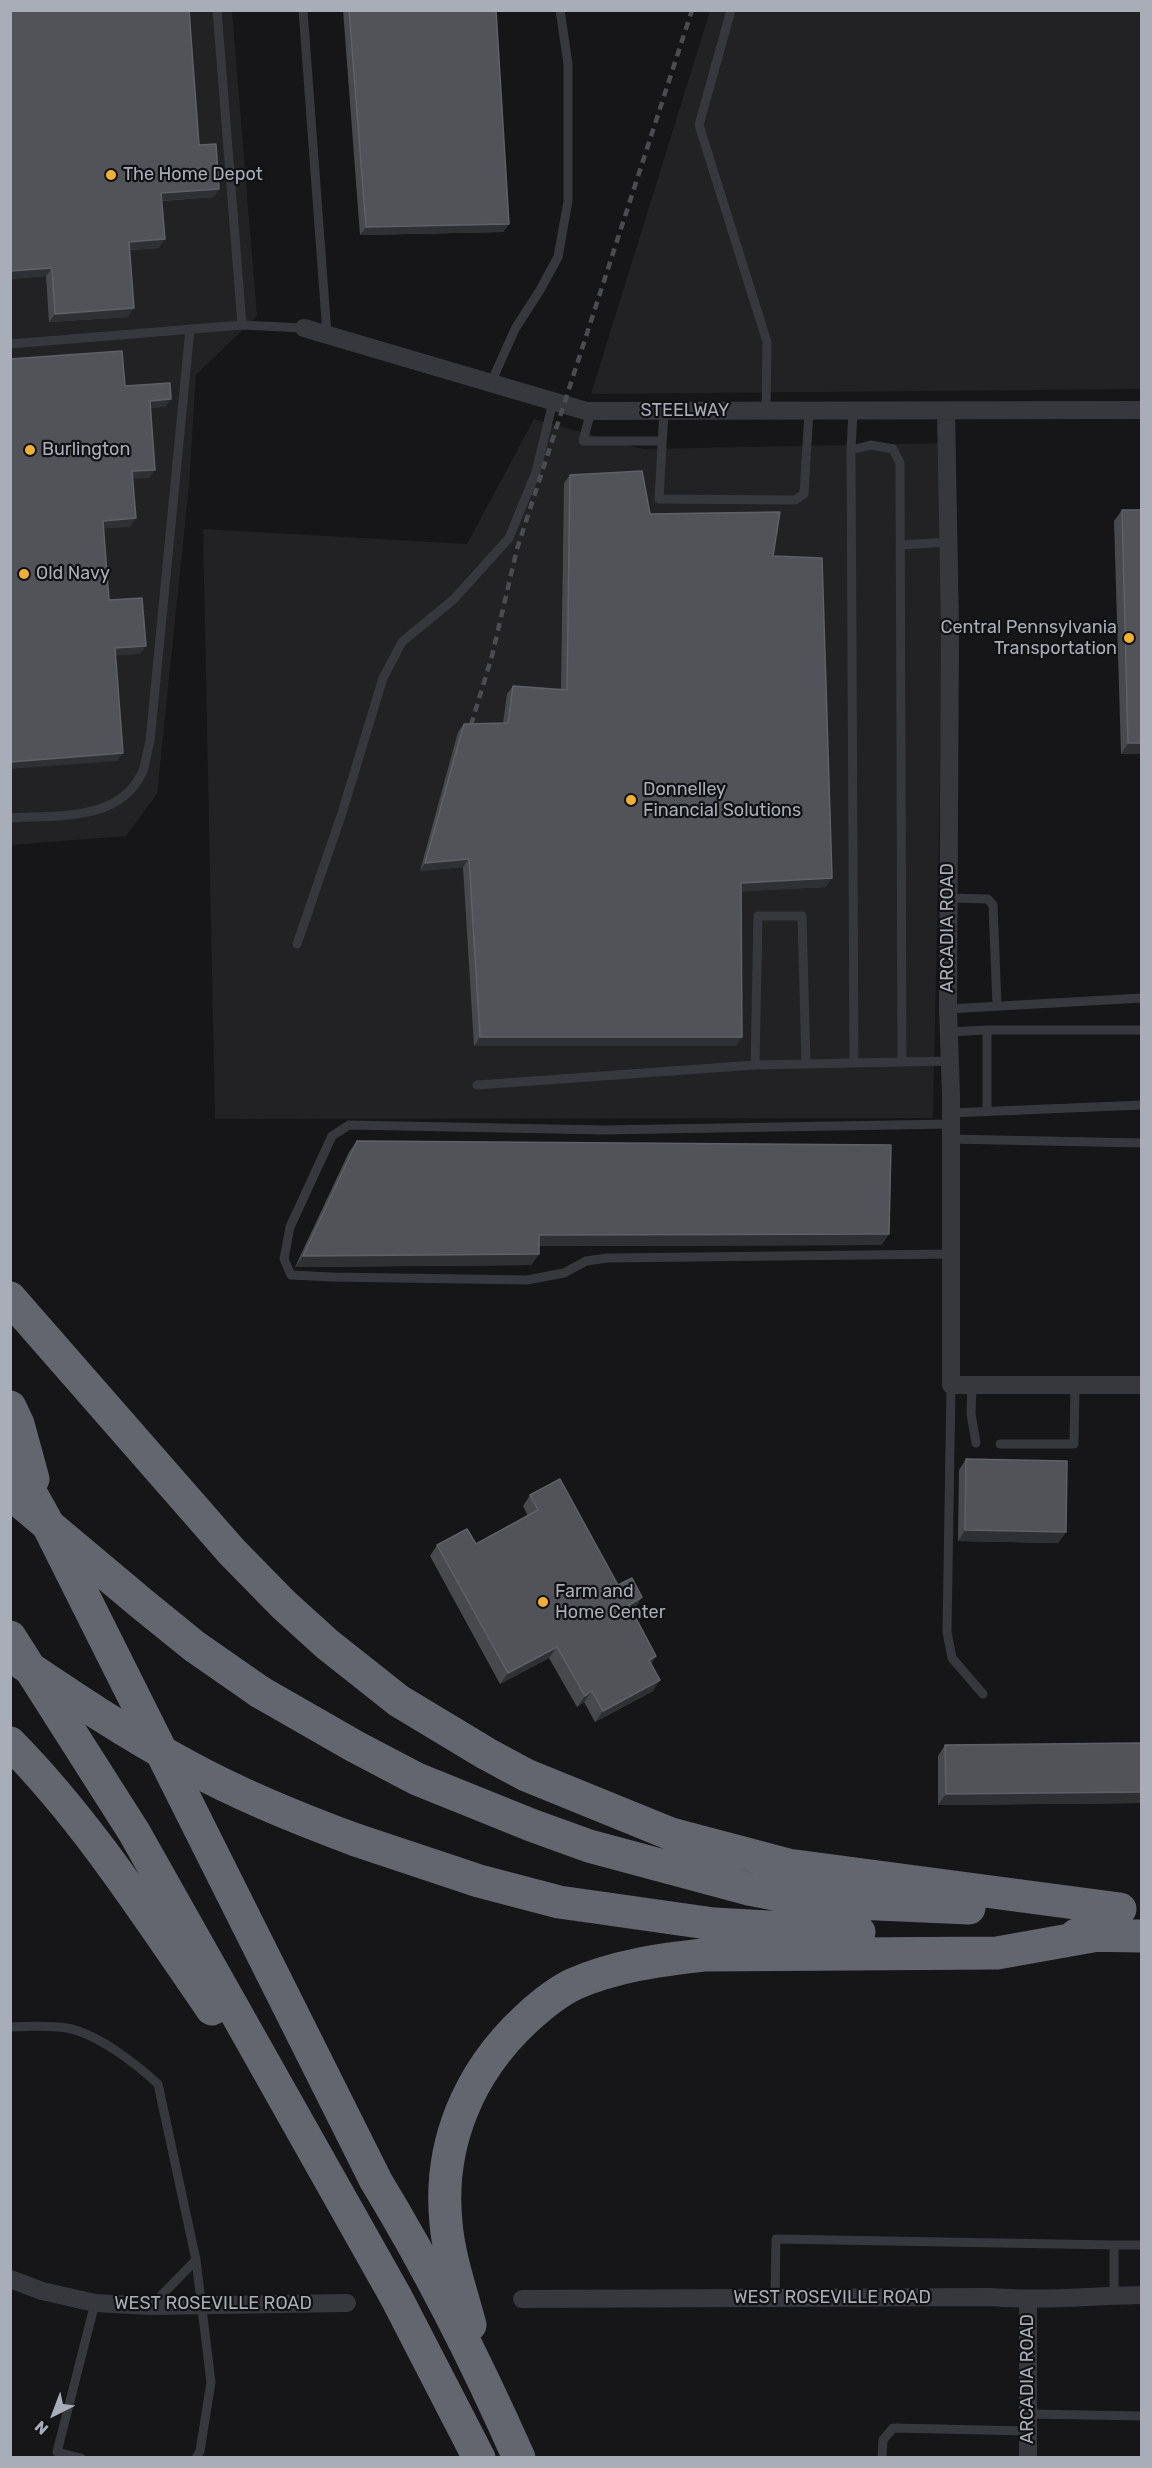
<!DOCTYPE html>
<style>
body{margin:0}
#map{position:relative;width:1152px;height:2468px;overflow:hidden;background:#161618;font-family:Rubik,sans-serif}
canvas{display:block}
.frame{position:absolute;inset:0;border:12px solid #a8adb8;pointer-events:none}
.north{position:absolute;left:24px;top:2384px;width:60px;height:60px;-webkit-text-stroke:4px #111113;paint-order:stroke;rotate:222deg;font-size:16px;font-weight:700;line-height:24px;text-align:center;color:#a8adb8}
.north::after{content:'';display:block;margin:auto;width:21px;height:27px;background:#a8adb8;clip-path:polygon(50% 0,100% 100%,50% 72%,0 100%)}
</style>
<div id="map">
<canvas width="1152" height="2468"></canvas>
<div class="frame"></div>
<div class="north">N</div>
</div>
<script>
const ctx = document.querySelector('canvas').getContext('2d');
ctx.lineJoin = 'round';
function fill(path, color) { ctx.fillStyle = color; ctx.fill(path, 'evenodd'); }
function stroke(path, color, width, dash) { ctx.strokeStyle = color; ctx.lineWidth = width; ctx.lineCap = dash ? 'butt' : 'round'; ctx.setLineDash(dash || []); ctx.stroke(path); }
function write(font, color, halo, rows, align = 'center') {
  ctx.font = font + ' Rubik,sans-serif'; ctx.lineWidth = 4.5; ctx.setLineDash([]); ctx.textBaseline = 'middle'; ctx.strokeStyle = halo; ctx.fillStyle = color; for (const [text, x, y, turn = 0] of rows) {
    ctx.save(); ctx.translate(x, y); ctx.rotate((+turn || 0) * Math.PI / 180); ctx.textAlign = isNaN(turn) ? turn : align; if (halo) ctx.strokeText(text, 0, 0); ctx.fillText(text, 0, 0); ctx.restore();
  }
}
const built = new Path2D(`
 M 11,11 L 232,11 L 257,316 L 196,375 L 189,485 L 157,794 L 126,836 L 11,845 Z
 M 710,11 L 1141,11 L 1141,389 L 591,394 Z
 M 534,419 L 643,449 L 947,443 L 933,1118 L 215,1119 L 203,529 L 467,544 Z`);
const lane = new Path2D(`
 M 217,10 L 242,325
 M 303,10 L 327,334
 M 731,10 L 699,125 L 767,342 L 766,411
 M 10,344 L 242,325 L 304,328
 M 491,383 L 515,329 L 540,290 L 558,257 L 568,201 L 568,64 L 560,10
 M 591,411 L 583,441 L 662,441
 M 664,411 L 659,499 L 795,500 L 804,494 L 809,411
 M 851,450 L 853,411
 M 902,545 L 948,542
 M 10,818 C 56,815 119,822 142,773 C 146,763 147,751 150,741 L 190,329
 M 949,898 L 988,899 L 993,905 L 997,1005
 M 297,944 L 342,813 L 383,678 L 402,642 L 454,599 L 509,538 L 536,472 L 553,402
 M 948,1009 L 1142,998
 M 949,1032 L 987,1030 L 1142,1030
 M 854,1063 L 851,450 L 871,445 L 893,449 L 900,463 L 902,1062
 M 755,1065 L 758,916 L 802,916 L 806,1063
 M 477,1085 L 755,1065 L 950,1061
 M 987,1110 L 987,1030
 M 950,1113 L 1142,1105
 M 950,1139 L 1142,1143
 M 950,1254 L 608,1258 L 586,1261 L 564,1273 L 527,1280 L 332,1277 L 291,1275 L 284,1259 L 290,1227 L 332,1136 L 349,1125 L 604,1130 L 951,1124
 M 951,1385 L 947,1632 L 952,1658 L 983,1694
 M 972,1385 L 971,1414 L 976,1443
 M 1000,1444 L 1074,1444 L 1075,1385
 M 10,2027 C 29,2026 48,2025 67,2028 C 98,2034 135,2063 158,2084 L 196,2260
 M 1114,2245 L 1142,2245
 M 775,2298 L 776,2239 L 1114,2245 L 1114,2296
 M 153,2304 L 196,2260 L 211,2382 L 200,2451 L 196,2458
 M 1028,2414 L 1142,2416
 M 81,2458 L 57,2452 L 95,2303
 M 882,2458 L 883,2440 L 893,2428 L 1028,2431`);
const street = new Path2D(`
 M 304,328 L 586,411 L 1142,410
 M 946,411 L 950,627 L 948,1009 L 951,1094 L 951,1385 L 1142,1385
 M 10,2279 L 42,2291 L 95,2303 L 151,2306 L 347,2303
 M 522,2299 L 991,2297 C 1041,2301 1091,2296 1142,2295
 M 1028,2458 L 1028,2300`);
const highway = new Path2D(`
 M 10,1298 L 232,1552 L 284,1605 L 327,1644 L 399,1701 L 487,1754 L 526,1775 L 671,1834 L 788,1865 L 1120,1909
 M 10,1407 L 18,1424 L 33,1479
 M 10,1456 L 43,1515 L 376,2181 C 430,2270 477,2363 519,2458
 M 10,1637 L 134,1832 L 396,2297 L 479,2458
 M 260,1692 L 356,1747 L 417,1779 L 531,1825 L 589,1846 L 749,1889 L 810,1901 L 969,1908
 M 10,1743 C 88,1822 149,1918 212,2009
 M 356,1840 L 479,1881 L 559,1902 L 714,1924 L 859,1932
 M 1076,1935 L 1142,1936
 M 470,2325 C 461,2291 449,2258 446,2223 C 438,2144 469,2072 526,2019 C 540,2006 557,1992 574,1984 C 615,1966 659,1960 703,1955 L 997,1953 L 1098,1935`);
const rail = new Path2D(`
 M 471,725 L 492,656 L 517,549 L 692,10`);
const highwayBridge = new Path2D(`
 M 10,1493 L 141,1603 L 194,1646 L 260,1692
 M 10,1655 C 69,1695 127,1734 189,1767 C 242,1796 299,1819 356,1840`);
const wall = new Path2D(`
 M 10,10 L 199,145 L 214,197 L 162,201 L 159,248 L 130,250 L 128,317 L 49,322 L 46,276 L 10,279 Z
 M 343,10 L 496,10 L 509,224 L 503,232 L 360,235 Z
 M 570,475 L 650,514 L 773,556 L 826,887 L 741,891 L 736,1046 L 474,1046 L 463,867 L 420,871 L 458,732 L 464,724 L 503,723 L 507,694 L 513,686 L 561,690 L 564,483 Z
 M 1122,510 L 1142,510 L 1142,754 L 1121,754 L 1114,521 Z
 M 357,1141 L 889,1234 L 881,1245 L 539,1246 L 539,1254 L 531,1265 L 295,1267 L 349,1152 Z
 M 966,1459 L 1066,1532 L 1058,1543 L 958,1541 L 959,1470 Z
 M 530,1495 L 618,1585 L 642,1597 L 635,1608 L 632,1610 L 656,1656 L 651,1664 L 653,1691 L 595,1722 L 584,1702 L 577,1707 L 549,1658 L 500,1684 L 430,1556 L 437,1545 L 476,1544 L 528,1516 L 523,1506 Z
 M 1142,1743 L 1142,1803 L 938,1805 L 938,1756 L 945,1745 Z`);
const shadedWall = new Path2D(`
 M 219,189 L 214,197 L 156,201 L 161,193 Z
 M 509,224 L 503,232 L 360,235 L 366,227 Z
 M 165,239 L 159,248 L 123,250 L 129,242 Z
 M 52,268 L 46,276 L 10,279 L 10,271 Z
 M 134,308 L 128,317 L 49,322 L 55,314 Z
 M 171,399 L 165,407 L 144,409 L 150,401 Z
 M 155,470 L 149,478 L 126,479 L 132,471 Z
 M 136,518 L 130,527 L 97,529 L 103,521 Z
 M 146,646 L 140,654 L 109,656 L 115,648 Z
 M 1128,743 L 1142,743 L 1142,754 L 1121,754 Z
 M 123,753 L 117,761 L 10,769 L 10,762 Z
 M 469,859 L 463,867 L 420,871 L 425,863 Z
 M 832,878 L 826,887 L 735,892 L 741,883 Z
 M 480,1037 L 742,1037 L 736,1046 L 474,1046 Z
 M 889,1234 L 881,1245 L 531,1246 L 539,1235 Z
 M 539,1254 L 531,1265 L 295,1267 L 303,1256 Z
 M 965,1530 L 1066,1532 L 1058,1543 L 958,1541 Z
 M 642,1597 L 635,1608 L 622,1616 L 629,1605 Z
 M 557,1647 L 549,1658 L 500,1684 L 508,1673 Z
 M 656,1656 L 649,1667 L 649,1660 Z
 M 660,1680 L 653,1691 L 595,1722 L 603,1711 Z
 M 592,1691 L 584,1702 L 577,1707 L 585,1696 Z
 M 1142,1792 L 1142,1803 L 938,1805 L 946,1794 Z`);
const building = new Path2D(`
 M 10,10 L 189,10 L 199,145 L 216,144 L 219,189 L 161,193 L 165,239 L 129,242 L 134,308 L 55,314 L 52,268 L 10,271 Z
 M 349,10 L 496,10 L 509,224 L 366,227 Z
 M 122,351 L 125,386 L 170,383 L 171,399 L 150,401 L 155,470 L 132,471 L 136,518 L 103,521 L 109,600 L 142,598 L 146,646 L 115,648 L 123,753 L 10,762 L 10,359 Z
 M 642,471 L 650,514 L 780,512 L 773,556 L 822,558 L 832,878 L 741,883 L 742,1037 L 480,1037 L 469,859 L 425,863 L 464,724 L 508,723 L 513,686 L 567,690 L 570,475 Z
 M 1122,510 L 1142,510 L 1142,743 L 1128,743 Z
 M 357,1141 L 891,1145 L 889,1234 L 539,1235 L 539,1254 L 303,1256 Z
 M 966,1459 L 1067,1461 L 1066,1532 L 965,1530 Z
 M 560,1479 L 618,1585 L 632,1578 L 642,1597 L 629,1605 L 656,1656 L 649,1660 L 660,1680 L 603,1711 L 592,1691 L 585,1696 L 557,1647 L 508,1673 L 437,1545 L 467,1529 L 476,1544 L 538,1510 L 530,1495 Z
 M 1142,1743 L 1142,1792 L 946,1794 L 945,1745 Z`);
const markers = [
 [111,175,6,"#f2b134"],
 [30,450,6,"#f2b134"],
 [24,574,6,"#f2b134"],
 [1129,638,6,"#f2b134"],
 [631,800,6,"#f2b134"],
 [543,1602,6,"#f2b134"]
];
const poiNames = [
 ["The Home Depot",123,175],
 ["Burlington",42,450],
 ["Old Navy",36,574],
 ["Central Pennsylvania",1117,628,"right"],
 ["Transportation",1117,649,"right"],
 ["Donnelley",643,790],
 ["Financial Solutions",643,811],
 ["Farm and",555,1592],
 ["Home Center",555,1613]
];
const streetNames = [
 ["STEELWAY",685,411],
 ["ARCADIA ROAD",948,928,-90],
 ["WEST ROSEVILLE ROAD",832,2298],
 ["WEST ROSEVILLE ROAD",213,2304],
 ["ARCADIA ROAD",1028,2379,-90]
];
fill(built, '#222225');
stroke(lane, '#37383d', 9);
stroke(street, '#37383d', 18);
stroke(highway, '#63666e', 33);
stroke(rail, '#4a4c52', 4.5, [8, 6]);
stroke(highwayBridge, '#63666e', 33);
fill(wall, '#47494d');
fill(shadedWall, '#2f3033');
fill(building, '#525359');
stroke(building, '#5f6168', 1.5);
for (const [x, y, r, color] of markers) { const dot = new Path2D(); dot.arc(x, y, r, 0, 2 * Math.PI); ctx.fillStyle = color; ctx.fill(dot); stroke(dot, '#111113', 2); }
write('18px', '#a8adb8', '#111113', poiNames, 'left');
write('18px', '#a8adb8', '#111113', streetNames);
</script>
